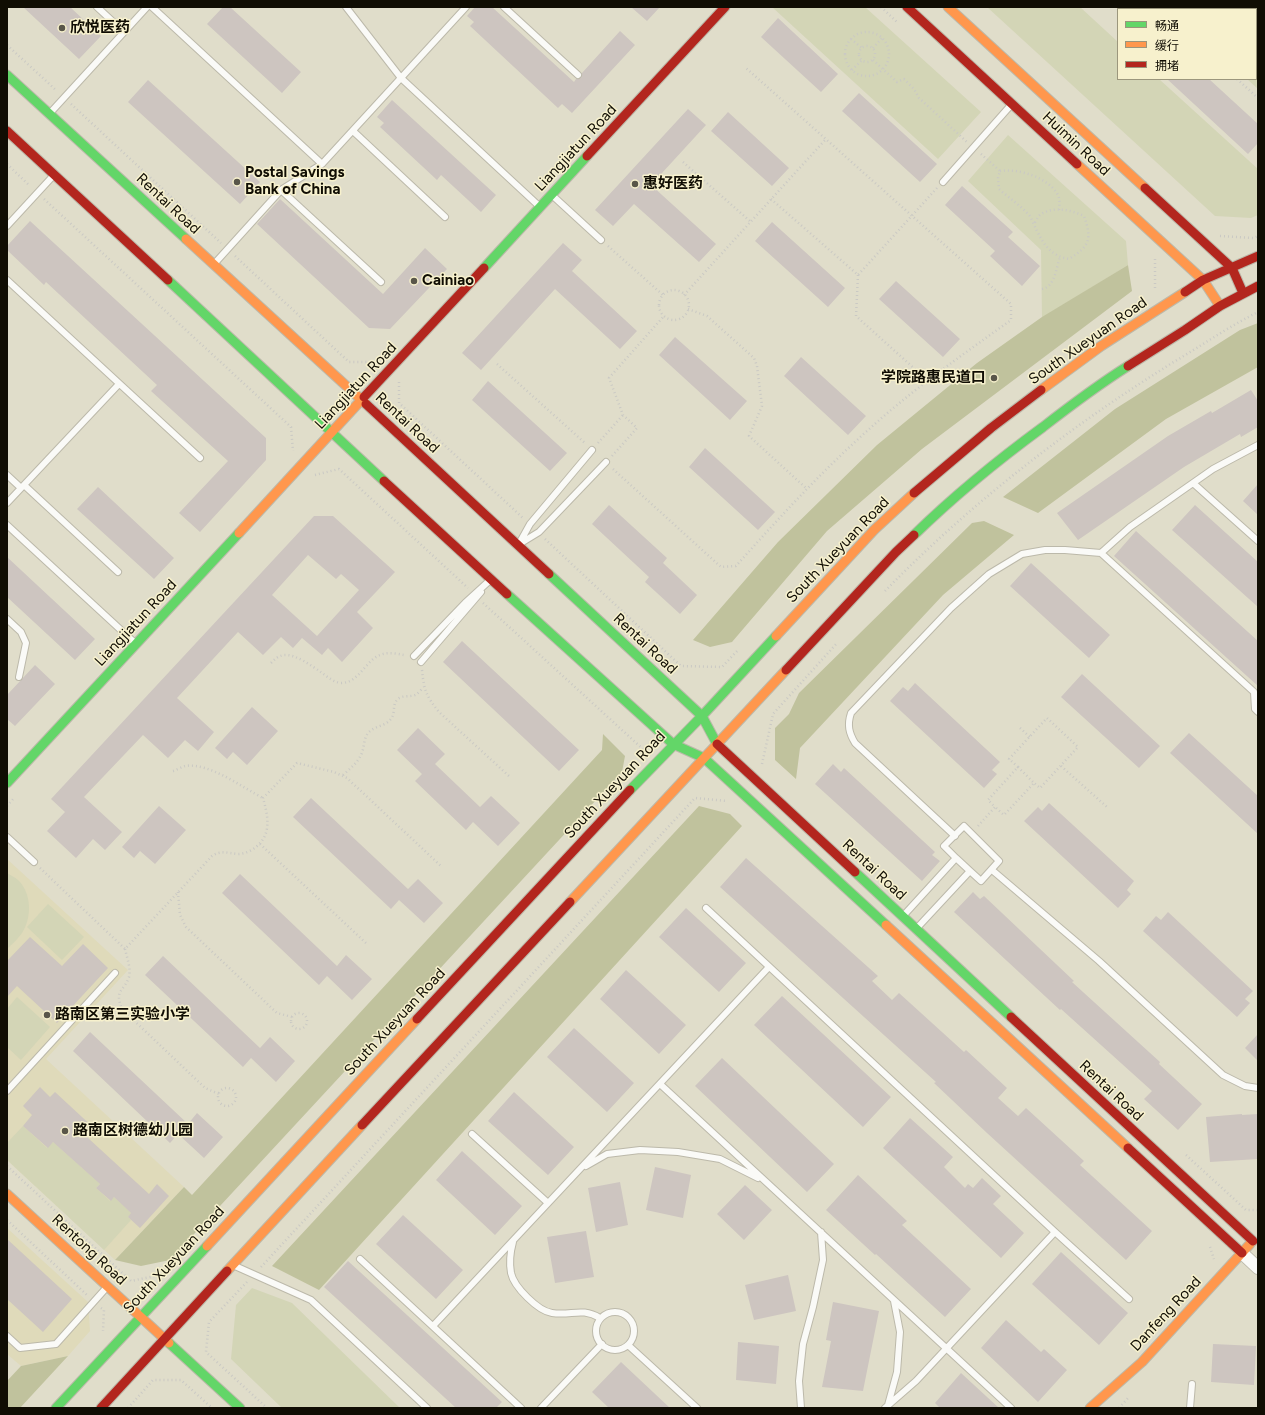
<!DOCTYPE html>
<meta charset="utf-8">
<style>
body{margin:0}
#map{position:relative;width:1265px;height:1415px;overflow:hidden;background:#e0ddca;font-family:Figtree,"Noto Sans SC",sans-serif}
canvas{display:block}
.frame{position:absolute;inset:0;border:8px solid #100d03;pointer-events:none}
.legend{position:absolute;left:1117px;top:8px;width:140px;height:72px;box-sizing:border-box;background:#f7f1cd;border:1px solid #9b967c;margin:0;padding:5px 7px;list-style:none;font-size:12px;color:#100d03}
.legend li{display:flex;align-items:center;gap:8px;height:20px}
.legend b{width:20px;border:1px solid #9b967c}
</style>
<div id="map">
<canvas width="1265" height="1415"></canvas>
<div class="frame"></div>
<ul class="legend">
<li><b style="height:5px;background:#63d668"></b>畅通</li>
<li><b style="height:5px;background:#ff974d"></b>缓行</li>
<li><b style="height:5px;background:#b3261e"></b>拥堵</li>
</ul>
</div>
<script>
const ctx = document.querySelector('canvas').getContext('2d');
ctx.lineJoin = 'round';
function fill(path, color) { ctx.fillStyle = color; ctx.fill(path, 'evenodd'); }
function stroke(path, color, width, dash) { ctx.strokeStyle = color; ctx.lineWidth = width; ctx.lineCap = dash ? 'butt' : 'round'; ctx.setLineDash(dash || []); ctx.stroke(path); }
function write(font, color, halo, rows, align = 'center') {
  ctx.font = font + ' Figtree,"Noto Sans SC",sans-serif'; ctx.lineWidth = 3; ctx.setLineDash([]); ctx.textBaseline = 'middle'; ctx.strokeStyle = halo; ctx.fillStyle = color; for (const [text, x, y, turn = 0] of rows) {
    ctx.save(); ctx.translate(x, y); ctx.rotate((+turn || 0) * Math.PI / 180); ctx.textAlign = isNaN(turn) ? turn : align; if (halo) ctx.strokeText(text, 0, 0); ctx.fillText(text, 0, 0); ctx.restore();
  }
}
const built = new Path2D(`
 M 7,859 L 128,970 L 46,1059 L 184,1187 L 115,1260 L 7,1160 Z
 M 7,1228 L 88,1302 L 90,1331 L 68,1356 L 21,1366 L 7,1354 Z`);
const green = new Path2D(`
 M 772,7 L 865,7 L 981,112 L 938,159 Z
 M 987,7 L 1080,7 L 1118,42 L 1118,79 L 1159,79 L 1258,169 L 1258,215 L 1251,218 L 1215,216 Z
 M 1169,7 L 1258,7 L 1258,89 L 1247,79 L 1256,79 L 1256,9 L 1171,9 Z
 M 1008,135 L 1126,241 L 1128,265 L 1042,318 L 1041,250 L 968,181 Z
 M 7,873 C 10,875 15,877 18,880 C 32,893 32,918 22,933 C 18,939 12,944 7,949 Z
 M 48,904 L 84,937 L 62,960 L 27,927 Z
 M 17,997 L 50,1027 L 21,1060 L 7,1047 L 7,1009 Z
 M 23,1126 L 47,1148 L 53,1142 L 100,1184 L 96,1188 L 110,1201 L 114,1197 L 131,1213 L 128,1217 L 131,1220 L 104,1250 L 7,1160 L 7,1143 Z
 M 252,1288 L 292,1303 L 400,1408 L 282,1408 L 231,1359 L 236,1305 Z`);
const forest = new Path2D(`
 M 1128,265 L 1132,291 L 922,449 L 827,531 L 732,642 L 710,647 L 693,640 L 778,542 L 877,445 L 977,363 L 1042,317 Z
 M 1258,323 L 1258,367 L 1166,419 L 1038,513 L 1003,497 L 1115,409 L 1240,330 Z
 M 984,521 L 1014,535 L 943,595 L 800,748 L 796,779 L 775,760 L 775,728 L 789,714 L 799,693 L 972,523 Z
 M 603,734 L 625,756 L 622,772 L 170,1260 L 141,1266 L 115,1260 L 184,1187 L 192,1195 L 602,750 Z
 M 699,806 L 730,814 L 742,826 L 319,1290 L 272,1266 Z
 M 68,1356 L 20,1408 L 7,1408 L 7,1381 L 21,1366 Z`);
const building = new Path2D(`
 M 23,7 L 70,7 L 101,36 L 79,59 Z
 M 223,7 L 230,7 L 301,72 L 282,93 L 207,24 Z
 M 475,7 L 492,7 L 574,82 L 576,79 L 581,78 L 582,73 L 620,31 L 635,45 L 572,113 L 562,104 L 558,108 L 470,26 L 474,22 L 467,16 Z
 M 631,7 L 660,7 L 647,21 Z
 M 778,18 L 838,74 L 821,92 L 761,37 Z
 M 1167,79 L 1209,79 L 1258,124 L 1258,143 L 1248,154 Z
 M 148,80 L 260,182 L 240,204 L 128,102 Z
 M 859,93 L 937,164 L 920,182 L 842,111 Z
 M 392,100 L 496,195 L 481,212 L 441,175 L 437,180 L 380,127 L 384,123 L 377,117 Z
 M 688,109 L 706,125 L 651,185 L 716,244 L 699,262 L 634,204 L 613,226 L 595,210 Z
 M 728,112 L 789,168 L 772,186 L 711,131 Z
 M 962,186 L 1013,232 L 1008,237 L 1040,266 L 1022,286 L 990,256 L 995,251 L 945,205 Z
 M 280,199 L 383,294 L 425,248 L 447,269 L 390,329 L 369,328 L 257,224 Z
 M 30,221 L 266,438 L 266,460 L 200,532 L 179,513 L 228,461 L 151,391 L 157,385 L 46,282 L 44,285 L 7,250 L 7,246 Z
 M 772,222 L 845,288 L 828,307 L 755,241 Z
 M 563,243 L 582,260 L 572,271 L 637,331 L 620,349 L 555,289 L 481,370 L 462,353 Z
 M 896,281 L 960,339 L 943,357 L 879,299 Z
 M 675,337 L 747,401 L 730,420 L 659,355 Z
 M 801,357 L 866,416 L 848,435 L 784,376 Z
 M 488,381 L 567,453 L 550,471 L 472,400 Z
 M 1251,390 L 1258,401 L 1258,427 L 1241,437 L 1240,434 L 1184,467 L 1078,540 L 1057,513 L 1168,436 L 1211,411 L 1212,413 Z
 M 705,448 L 775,512 L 758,530 L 689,467 Z
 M 1258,484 L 1258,515 L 1243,501 Z
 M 98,487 L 174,558 L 154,579 L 77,509 Z
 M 609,505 L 667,558 L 663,563 L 697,595 L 680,614 L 645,582 L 649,577 L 592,524 Z
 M 1195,505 L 1258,562 L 1258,607 L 1172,530 Z
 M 314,516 L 333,516 L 395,572 L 357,612 L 373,628 L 342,662 L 328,648 L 322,655 L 302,638 L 293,648 L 281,637 L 263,655 L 238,632 L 177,698 L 214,732 L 198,751 L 185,740 L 168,758 L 143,735 L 84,797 L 122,832 L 105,850 L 93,839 L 76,858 L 47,831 L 65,812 L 51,799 ZM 308,555 L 336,579 L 341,574 L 359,590 L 317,636 L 272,595 Z
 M 1136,531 L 1258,641 L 1258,686 L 1114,556 Z
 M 7,557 L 95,639 L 75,660 L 7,597 Z
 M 1031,563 L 1110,635 L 1089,658 L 1010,586 Z
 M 462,641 L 579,750 L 559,771 L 443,662 Z
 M 35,665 L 55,684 L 15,726 L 7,719 L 7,695 Z
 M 1082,674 L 1160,746 L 1139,768 L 1061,697 Z
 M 915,683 L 1000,762 L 992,770 L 997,774 L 984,788 L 890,701 L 903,687 L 908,691 Z
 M 252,707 L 278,731 L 247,765 L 233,752 L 227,759 L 215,748 Z
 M 418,728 L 445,754 L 435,764 L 480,807 L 491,796 L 520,823 L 498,846 L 473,822 L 466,830 L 415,781 L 422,774 L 397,750 Z
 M 1189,733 L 1258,796 L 1258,834 L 1170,753 Z
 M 833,764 L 841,772 L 844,768 L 935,852 L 932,855 L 940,861 L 922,881 L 815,784 Z
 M 311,798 L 408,889 L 418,879 L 443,903 L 424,923 L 399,900 L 391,909 L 293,817 Z
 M 1049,803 L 1134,881 L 1127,890 L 1131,894 L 1118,908 L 1024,821 L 1038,807 L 1042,811 Z
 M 159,806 L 186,830 L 155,864 L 140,851 L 134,858 L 122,847 Z
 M 746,858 L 878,976 L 872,981 L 892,1000 L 899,993 L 964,1052 L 966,1050 L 1007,1088 L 998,1098 L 1018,1116 L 1026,1108 L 1084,1161 L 1080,1165 L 1152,1231 L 1126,1260 L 987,1133 L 934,1083 L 936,1082 L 720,887 Z
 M 240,874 L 337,966 L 346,955 L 372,979 L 352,1000 L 327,976 L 319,985 L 222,893 Z
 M 973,892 L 980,899 L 984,896 L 1074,981 L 1072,982 L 1160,1062 L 1159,1064 L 1202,1104 L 1178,1130 L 1144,1099 L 1152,1091 L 1061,1009 L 1060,1010 L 954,912 Z
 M 686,908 L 746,963 L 719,992 L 659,937 Z
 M 1168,912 L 1253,991 L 1245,999 L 1250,1003 L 1237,1017 L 1143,931 L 1156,916 L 1161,920 Z
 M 30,937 L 62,966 L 83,944 L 108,968 L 57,1023 L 17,986 L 7,997 L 7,961 Z
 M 163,956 L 260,1048 L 270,1037 L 295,1061 L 276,1082 L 251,1058 L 243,1067 L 145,975 Z
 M 626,970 L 686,1025 L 659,1054 L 600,999 Z
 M 782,996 L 891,1097 L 863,1127 L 754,1025 Z
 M 574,1028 L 634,1083 L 607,1112 L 547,1057 Z
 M 90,1032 L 188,1124 L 197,1113 L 223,1137 L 204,1158 L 178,1134 L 170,1143 L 73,1051 Z
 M 1258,1034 L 1258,1061 L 1245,1048 Z
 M 722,1058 L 834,1164 L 807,1192 L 695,1086 Z
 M 40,1087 L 50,1097 L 55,1092 L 96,1130 L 88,1138 L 149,1194 L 157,1184 L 169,1196 L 140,1228 L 128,1217 L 131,1213 L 114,1197 L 111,1201 L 96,1188 L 100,1184 L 53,1142 L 48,1148 L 23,1126 L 32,1115 L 23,1106 Z
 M 514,1092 L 574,1147 L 548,1175 L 488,1121 Z
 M 1242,1114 L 1242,1115 L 1258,1114 L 1258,1159 L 1210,1162 L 1206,1117 Z
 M 910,1118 L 953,1157 L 944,1167 L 965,1188 L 968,1184 L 973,1188 L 982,1178 L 1001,1196 L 993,1204 L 1024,1233 L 1001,1258 L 883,1148 Z
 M 462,1151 L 522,1206 L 495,1235 L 436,1180 Z
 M 655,1167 L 691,1175 L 683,1218 L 646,1210 Z
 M 858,1175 L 907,1221 L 902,1225 L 971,1289 L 945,1317 L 876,1254 L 875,1255 L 826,1210 Z
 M 620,1182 L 628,1225 L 596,1232 L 588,1188 Z
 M 745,1185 L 772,1210 L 744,1240 L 717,1214 Z
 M 403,1215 L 463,1270 L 436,1299 L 376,1244 Z
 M 586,1231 L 594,1277 L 555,1283 L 547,1237 Z
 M 7,1239 L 72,1299 L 43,1332 L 7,1299 Z
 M 1061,1252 L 1128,1313 L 1099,1345 L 1032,1284 Z
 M 348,1261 L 502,1402 L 496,1408 L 456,1408 L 324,1287 Z
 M 788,1275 L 796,1311 L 754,1320 L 745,1285 Z
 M 833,1302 L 879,1311 L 863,1391 L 822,1387 L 831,1341 L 826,1340 Z
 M 1006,1320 L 1041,1352 L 1044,1349 L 1067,1370 L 1038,1402 L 981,1348 Z
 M 738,1342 L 779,1346 L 776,1384 L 736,1380 Z
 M 1213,1344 L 1256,1346 L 1254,1385 L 1211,1382 Z
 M 621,1362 L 670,1408 L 609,1408 L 592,1392 Z
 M 961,1373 L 999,1408 L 940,1408 L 935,1403 Z`);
const path = new Path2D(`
 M 881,7 L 898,23
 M 1159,7 L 1162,9
 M845 54a22 22 0 1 1 44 0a22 22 0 1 1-44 0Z
 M 851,39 L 862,48
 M 7,45 L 57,91
 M859 54a8 8 0 1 1 16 0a8 8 0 1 1-16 0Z
 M 873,48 L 882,38
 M 873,60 L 897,82 L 904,79 L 914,89 L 919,98 L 967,142
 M 852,70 L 862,60
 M 1237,79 L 1258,98
 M 71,104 L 221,243
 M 981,154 L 1000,171 L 998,178 L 999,189 C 1009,198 1020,205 1029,215 C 1032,219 1034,225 1036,229 C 1044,245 1051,256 1069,259 C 1090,246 1092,239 1084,216 C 1071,210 1055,206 1041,214 C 1038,216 1036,221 1034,224
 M 683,162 L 751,222
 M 7,164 L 30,186
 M 1000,171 C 1017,168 1046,177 1056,192 C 1060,197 1060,203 1059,210
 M 44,199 L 291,427 L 293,451
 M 771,199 L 858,275 L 937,188
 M 1220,236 L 1254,238 L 1258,236
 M 608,246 L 663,295
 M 235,256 L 349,362 L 375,362
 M 1155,259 L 1155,291
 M 858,275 L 856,316 L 927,380
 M 1042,289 C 1055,287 1056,268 1060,257
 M659 305a15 15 0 1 1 30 0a15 15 0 1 1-30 0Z
 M 684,295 L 826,139
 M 688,309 L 707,316 L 754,358 L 757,366 L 762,406 L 749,436 L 807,489
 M 497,364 L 586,444
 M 399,382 L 399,403 L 523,518
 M 598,443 L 623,415
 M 612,456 L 637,428 L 623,415 L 609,378 L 664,316
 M 613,469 L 721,567 L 736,566 C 778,519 820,473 867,431 C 912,390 962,355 1011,320 L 1011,304 L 746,68
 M 315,475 L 339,469 L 468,588
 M 545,539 L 681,666 L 722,667 L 739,649
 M 885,591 C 971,503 1068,428 1172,363 C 1201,346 1228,327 1258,312
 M 483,603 L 645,751
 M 271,663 C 275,659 278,656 284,655 C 296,654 312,666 322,673 C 328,677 333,682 341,683 C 360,683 366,658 383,654 C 390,652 398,654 404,655
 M 422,670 C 424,690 426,696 439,712 L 510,777
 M 1020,728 L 1030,737
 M 762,764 L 773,714 L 837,643
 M 1061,766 L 1107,807
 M 1018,767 L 1009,759 L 1047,718 L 1078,747 L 1040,788 L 1034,783
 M 173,771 C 177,770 181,767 185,766 C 209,762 243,788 263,798
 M 343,775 C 350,769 357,763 361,755 C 365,747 363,738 369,732 C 375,726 385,726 390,720 C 396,714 392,705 397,700 C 402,694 411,698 417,694 C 419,692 422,689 423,687
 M 7,806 L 14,798
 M 978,826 L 995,807 L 988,800 L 1018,767 L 1034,783 L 1004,815 L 995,807
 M 260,844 L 366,943
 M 40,868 L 125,949 L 212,856 C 221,850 227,853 238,854 C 244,854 251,851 256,847 C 272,834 268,816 263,798 L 297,763 L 334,772 L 347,778 L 442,867
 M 178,892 L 180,915 L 186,927 L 277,1013 L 292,1017
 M 125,949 C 127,958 131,968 129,977 C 124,992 114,989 122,1009 L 205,1088 L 219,1094
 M291 1021a8 8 0 1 1 16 0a8 8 0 1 1-16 0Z
 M218 1097a9 9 0 1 1 18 0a9 9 0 1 1-18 0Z
 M 1186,1155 L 1246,1210 L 1258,1210
 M 7,1166 L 131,1281 L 155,1276
 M 7,1220 L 87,1295
 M 1210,1247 L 1214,1259
 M 261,1267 L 695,798 L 727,801
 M 247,1282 L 209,1322 L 206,1352 L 267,1408
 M 101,1308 L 104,1310 L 103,1331
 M 128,1408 L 153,1380 L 181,1380 L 212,1408
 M 1119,1408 L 1128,1398`);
const lane = new Path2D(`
 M 97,7 L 124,32
 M 152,7 L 322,164 L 466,7
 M 346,7 L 401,78 L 539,206
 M 504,7 L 578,75
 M 51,112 L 147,7
 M 353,131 L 445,217
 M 943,182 L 1011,105
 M 281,190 L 381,282
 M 553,196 L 601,240
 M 7,226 L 53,176
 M 215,263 L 281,190 L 322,164
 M 7,280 L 200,458
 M 7,475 L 21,488
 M 1193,483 L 1258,541
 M 24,485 L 118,572
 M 7,503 L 119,384
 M 7,525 L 135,643
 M 520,542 L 530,524 L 592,450
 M 521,543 L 539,532 L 606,462
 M 1101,553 L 1130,527 L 1213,469 L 1258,445
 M 7,619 L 21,632 L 26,643 L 19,677
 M 414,656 L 465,603 L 488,582
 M 421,662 L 481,592
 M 955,836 L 855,743 C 849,733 847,725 851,713 L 951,608 L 989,574 L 1022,554 L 1045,550 L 1065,550 L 1101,553 L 1254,692 L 1255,709 L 1258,712
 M 7,837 L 34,862
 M 956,858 L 970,871
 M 992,870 L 1099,961 L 1223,1075 L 1245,1086 L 1258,1088
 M 706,908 L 1055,1232 L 1129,1299
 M 904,915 L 956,858 L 944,846 L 964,826 L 999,861 L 981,881 L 970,871 L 917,928
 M 660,1084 L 1011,1408
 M 7,1091 L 115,973
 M 472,1134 L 548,1203
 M 586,1166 L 607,1154 L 640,1150 L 678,1152 L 720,1159 L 758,1178
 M 513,1242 C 510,1253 509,1262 511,1273 C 514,1287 538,1311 552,1313 C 572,1316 581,1307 600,1318
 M 360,1259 L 521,1408
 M 235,1266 L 311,1300 L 427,1408
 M596 1331a19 19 0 1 1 38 0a19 19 0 1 1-38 0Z
 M 433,1326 L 769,967
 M 7,1336 L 20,1348 L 56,1344 L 107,1287
 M 628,1345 L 697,1408
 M 888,1405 L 897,1372 L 900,1332 L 894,1301
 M 541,1408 L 602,1344
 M 801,1408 L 799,1381 L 803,1344 L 813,1307 L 823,1260 L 821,1232
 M 885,1408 L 916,1381 L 1055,1232
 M 1190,1408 L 1192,1384`);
const street = new Path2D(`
 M 1242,1253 L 1258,1268`);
const fast = new Path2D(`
 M 7,75 L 186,239
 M 484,268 L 587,156
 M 168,280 L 384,481
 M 914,535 C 954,496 998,460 1043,427 C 1070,406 1098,385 1128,366
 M 549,574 L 702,716 L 717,744
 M 507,594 L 673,744 L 704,758
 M 704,758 L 886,925
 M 7,783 L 239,533
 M 630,790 L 702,716 L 776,636
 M 855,872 L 1011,1017
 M 169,1343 L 240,1408
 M 56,1408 L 207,1246`);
const slow = new Path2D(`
 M 948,7 L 1145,188
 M 1077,164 L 1203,280 L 1220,306
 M 186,239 L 366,404
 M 1041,390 L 1101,346 L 1185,292
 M 239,533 L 364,397
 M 776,636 L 874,530 L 914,493
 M 570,902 L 786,670
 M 886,925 L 1128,1148
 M 7,1194 L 169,1343
 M 207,1246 L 417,1019
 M 227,1271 L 362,1125
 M 1090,1408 L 1142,1362 L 1250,1244`);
const jam = new Path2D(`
 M 907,7 L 1077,164
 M 7,131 L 168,280
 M 587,156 L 725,7
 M 1145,188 L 1232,268 L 1243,293
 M 1185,292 L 1203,280 L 1258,256
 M 1128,366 L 1185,330 L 1220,306 L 1258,286
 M 364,397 L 484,268
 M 366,404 L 549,574
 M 384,481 L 507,594
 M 914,493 L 991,428 L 1041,390
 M 786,670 L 896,552 L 914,535
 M 717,744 L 855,872
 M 1011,1017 L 1253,1241
 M 417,1019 L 630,790
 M 362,1125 L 570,902
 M 1128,1148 L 1242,1253
 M 101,1408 L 227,1271`);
const markers = [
 [62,28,4,"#595649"],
 [237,182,4,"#595649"],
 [635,184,4,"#595649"],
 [414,281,4,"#595649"],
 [994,378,4,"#595649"],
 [47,1015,4,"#595649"],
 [65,1131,4,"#595649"]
];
const poiNames = [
 ["欣悦医药",70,28],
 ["Postal Savings",245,173],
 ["Bank of China",245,190],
 ["惠好医药",643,184],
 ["Cainiao",422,281],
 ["学院路惠民道口",986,378,"right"],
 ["路南区第三实验小学",55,1015],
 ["路南区树德幼儿园",73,1131]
];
const streetNames = [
 ["Huimin Road",1076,144,43],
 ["Liangjiatun Road",576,148,-47],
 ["Rentai Road",168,204,43],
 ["South Xueyuan Road",1088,341,-35],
 ["Liangjiatun Road",356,386,-47],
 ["Rentai Road",407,423,43],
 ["South Xueyuan Road",838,550,-46],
 ["Liangjiatun Road",136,623,-47],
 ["Rentai Road",645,644,43],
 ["South Xueyuan Road",615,785,-47],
 ["Rentai Road",874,870,43],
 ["South Xueyuan Road",395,1022,-47],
 ["Rentai Road",1111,1091,43],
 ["Rentong Road",89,1250,43],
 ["South Xueyuan Road",174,1260,-47],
 ["Danfeng Road",1166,1314,-47]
];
fill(built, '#dfdaba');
fill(green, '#d3d5b6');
fill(forest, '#c0c29d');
fill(building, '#cdc5c0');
stroke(lane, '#bcb9aa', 8);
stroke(street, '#bcb9aa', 14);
stroke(fast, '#bcb9aa', 11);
stroke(slow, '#bcb9aa', 11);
stroke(jam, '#bcb9aa', 11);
stroke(path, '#cac9c4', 2.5, [1, 3]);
stroke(lane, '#fafaf7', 6);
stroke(street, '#fafaf7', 12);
stroke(fast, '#63d668', 9);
stroke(slow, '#ff974d', 9);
stroke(jam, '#b3261e', 9);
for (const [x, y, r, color] of markers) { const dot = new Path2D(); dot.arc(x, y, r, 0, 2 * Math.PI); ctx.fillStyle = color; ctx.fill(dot); stroke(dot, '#f7f1cd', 1.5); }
write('bold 15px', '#100d03', '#f7f1cd', poiNames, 'left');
write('15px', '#100d03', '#f7f1cd', streetNames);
</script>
